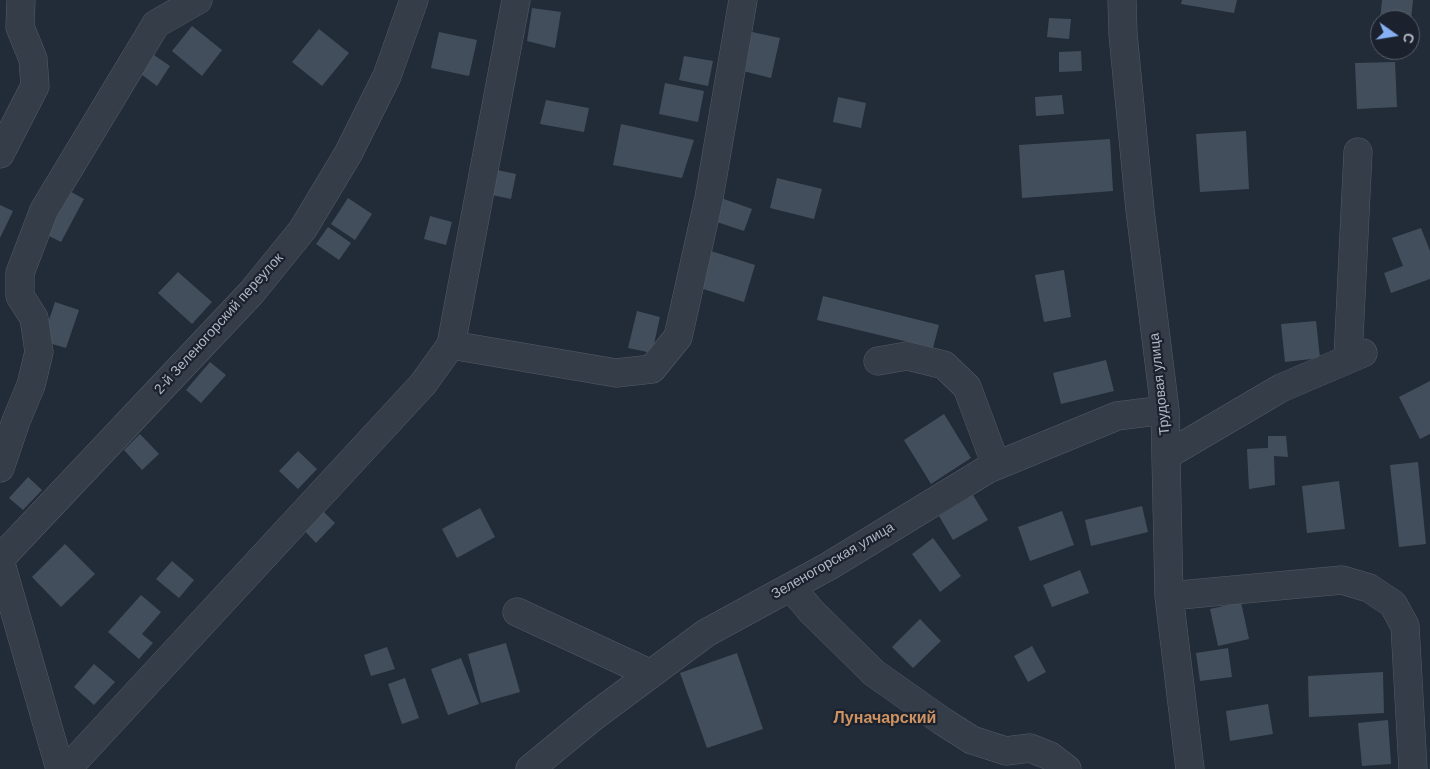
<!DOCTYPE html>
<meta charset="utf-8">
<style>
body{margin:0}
#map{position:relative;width:1430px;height:769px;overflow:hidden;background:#222b38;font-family:Helvetica,sans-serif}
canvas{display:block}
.north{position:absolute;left:1370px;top:10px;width:50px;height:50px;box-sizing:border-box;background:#1b222d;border:1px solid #575e6a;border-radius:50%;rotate:103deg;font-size:14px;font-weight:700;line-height:20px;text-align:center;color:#b0b8c5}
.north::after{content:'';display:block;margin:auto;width:18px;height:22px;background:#87aff3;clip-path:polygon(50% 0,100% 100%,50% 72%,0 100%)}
</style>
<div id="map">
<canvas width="1430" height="769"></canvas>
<div class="north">С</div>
</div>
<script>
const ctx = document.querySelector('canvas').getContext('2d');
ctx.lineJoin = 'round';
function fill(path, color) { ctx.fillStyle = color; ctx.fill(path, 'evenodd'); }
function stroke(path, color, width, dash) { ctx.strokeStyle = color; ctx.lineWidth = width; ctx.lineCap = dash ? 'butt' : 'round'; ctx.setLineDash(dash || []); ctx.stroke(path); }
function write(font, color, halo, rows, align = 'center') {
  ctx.font = font + ' Helvetica,sans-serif'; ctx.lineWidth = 4.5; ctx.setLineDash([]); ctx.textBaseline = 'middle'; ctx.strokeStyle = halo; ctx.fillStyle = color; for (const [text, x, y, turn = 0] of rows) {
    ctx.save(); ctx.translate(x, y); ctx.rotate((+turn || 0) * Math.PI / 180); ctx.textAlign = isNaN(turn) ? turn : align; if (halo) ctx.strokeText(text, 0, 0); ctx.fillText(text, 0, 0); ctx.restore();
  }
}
const building = new Path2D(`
 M 1182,0 L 1237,0 L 1234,13 L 1181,4 Z
 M 1382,0 L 1413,0 L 1411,20 L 1380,20 Z
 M 532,8 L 561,12 L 555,48 L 527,41 Z
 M 1049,18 L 1071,19 L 1069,39 L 1047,37 Z
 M 192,26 L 222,50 L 202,76 L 172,51 Z
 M 319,29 L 349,53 L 322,86 L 292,62 Z
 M 439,32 L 477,40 L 469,76 L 431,68 Z
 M 752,32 L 780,38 L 771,78 L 743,71 Z
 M 1081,51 L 1082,71 L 1059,72 L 1059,52 Z
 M 151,53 L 170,66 L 157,86 L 138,72 Z
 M 684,56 L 713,61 L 708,86 L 679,80 Z
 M 1395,62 L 1397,107 L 1357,109 L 1355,63 Z
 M 665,83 L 704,91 L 698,122 L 659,114 Z
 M 1062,95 L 1064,114 L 1036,116 L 1035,97 Z
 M 838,97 L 866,103 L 861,128 L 833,122 Z
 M 546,100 L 589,108 L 584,132 L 540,124 Z
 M 621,124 L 694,140 L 682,178 L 613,165 Z
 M 1246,131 L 1249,189 L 1200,192 L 1196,134 Z
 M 1110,139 L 1113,191 L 1022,198 L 1019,145 Z
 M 497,170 L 516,174 L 511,199 L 492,195 Z
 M 777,178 L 822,189 L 814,219 L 770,208 Z
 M 66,189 L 84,199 L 61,242 L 43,233 Z
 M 348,198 L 372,214 L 355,240 L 331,224 Z
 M 721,198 L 752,209 L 744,231 L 714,221 Z
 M 0,205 L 13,211 L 0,238 Z
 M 430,216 L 452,222 L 446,245 L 424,239 Z
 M 328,227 L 351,243 L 339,260 L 316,244 Z
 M 1421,228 L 1430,251 L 1430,279 L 1391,293 L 1384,273 L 1403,266 L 1392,238 Z
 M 711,251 L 755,265 L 744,302 L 700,288 Z
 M 1064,270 L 1071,317 L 1044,322 L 1035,275 Z
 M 178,272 L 212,302 L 192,324 L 158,293 Z
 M 823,296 L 939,325 L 933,348 L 817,320 Z
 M 55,302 L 79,310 L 66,348 L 42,341 Z
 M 637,311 L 660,317 L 652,353 L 628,348 Z
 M 1316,321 L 1320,358 L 1285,362 L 1281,324 Z
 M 1106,360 L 1114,391 L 1061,404 L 1053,373 Z
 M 210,362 L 226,375 L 201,403 L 186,390 Z
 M 1430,381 L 1430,434 L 1420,439 L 1399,397 Z
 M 944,414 L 971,458 L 931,484 L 904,440 Z
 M 140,434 L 159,454 L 142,470 L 124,450 Z
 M 1268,436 L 1286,436 L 1288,457 L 1274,456 L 1275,485 L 1249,489 L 1247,449 L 1268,448 Z
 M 298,451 L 317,469 L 298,489 L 279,471 Z
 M 1418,462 L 1426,544 L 1399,547 L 1390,465 Z
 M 28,477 L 42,490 L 23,510 L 9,498 Z
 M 1339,481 L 1345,529 L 1307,533 L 1302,486 Z
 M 973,495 L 988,520 L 953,540 L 939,516 Z
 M 1142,506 L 1148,532 L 1091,546 L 1085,520 Z
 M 320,508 L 335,523 L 316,543 L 301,527 Z
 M 480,508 L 495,537 L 457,558 L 442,529 Z
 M 1062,511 L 1074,545 L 1030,561 L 1018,527 Z
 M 933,538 L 961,576 L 940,592 L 912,554 Z
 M 65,544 L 95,574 L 61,607 L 32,577 Z
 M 172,561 L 194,580 L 179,598 L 156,579 Z
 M 1080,570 L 1089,593 L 1052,607 L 1043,585 Z
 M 141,595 L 161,612 L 142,634 L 153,643 L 139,659 L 108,632 Z
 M 1241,602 L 1249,639 L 1218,646 L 1210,609 Z
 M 920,619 L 941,641 L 913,668 L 892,647 Z
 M 506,643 L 520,692 L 481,703 L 468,654 Z
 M 1032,646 L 1046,672 L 1028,682 L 1014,656 Z
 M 387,647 L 395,669 L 371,676 L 364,655 Z
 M 1228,648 L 1232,677 L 1200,681 L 1196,653 Z
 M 737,653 L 763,729 L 707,748 L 680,673 Z
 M 461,658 L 479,704 L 448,715 L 431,669 Z
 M 94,664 L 115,682 L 94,705 L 74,687 Z
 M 1383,672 L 1384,713 L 1309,717 L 1308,676 Z
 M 405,678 L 419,718 L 402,724 L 388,684 Z
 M 1268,704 L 1273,734 L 1230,741 L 1226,711 Z
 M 1388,720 L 1391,764 L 1362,766 L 1358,723 Z`);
const minor = new Path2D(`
 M 1122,0 L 1123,34 L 1140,210 L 1165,410 L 1169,596 L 1190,769
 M 0,154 L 35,86 L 33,59 L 20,27 L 21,0
 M 451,345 L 616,373 L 652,369 L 678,337 L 709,198 L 743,0
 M 1348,358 L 1358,152
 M 878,361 L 907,356 L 944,365 L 967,387 L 996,465
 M 1167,455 L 1281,388 L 1363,353
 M 0,468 L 16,421 L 31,385 L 39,352 L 34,318 L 20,296 L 20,273 L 44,210 L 156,24 L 198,0
 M 0,559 L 252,292 L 303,229 L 348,154 L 387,76 L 414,0
 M 0,560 L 60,769
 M 791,587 L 811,611 L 874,673 L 942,721 L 972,740 L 1006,751 L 1030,748 L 1050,756 L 1067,769
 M 1169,596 L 1342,580 L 1369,588 L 1393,604 L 1405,626 L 1413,769
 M 517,612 L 651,674
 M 67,769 L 423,384 L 451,345 L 516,0
 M 530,769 L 593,717 L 706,633 L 829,566 L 988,469 L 1117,416 L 1165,410`);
const streetNames = [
 ["2-й Зеленогорский переулок",219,324,-48],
 ["Трудовая улица",1160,384,-96],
 ["Зеленогорская улица",833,561,-30]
];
const quarterNames = [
 ["Луначарский",885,719]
];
fill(building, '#434e5d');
stroke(minor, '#535b66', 29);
stroke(minor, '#353d48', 28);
write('14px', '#b0b8c5', '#1b222d', streetNames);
write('bold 16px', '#ce9361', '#1b222d', quarterNames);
</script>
